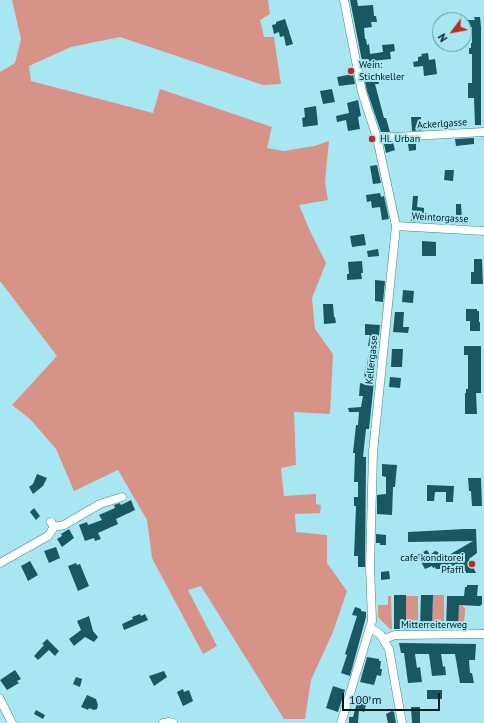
<!DOCTYPE html>
<html>
<head>
<meta charset="utf-8">
<style>
  body { margin:0 }
  #map { position:relative; width:484px; height:723px; overflow:hidden; background:#a8e7f1; font-family:"PT Sans",sans-serif }
  canvas { display:block }
  .north { position:absolute; left:432px; top:12px; width:40px; height:40px; box-sizing:border-box; background:#a8e7f1; border:1px solid #66959d; border-radius:50%; rotate:238deg; font-size:11px; font-weight:700; line-height:16px; text-align:center; color:#021a1e }
  .north::after { content:''; display:block; margin:auto; width:14px; height:18px; background:#ba2c21; clip-path:polygon(50% 0,100% 100%,50% 72%,0 100%) }
  .scale { position:absolute; left:342px; top:693px; width:98px; height:18px; box-sizing:border-box; border:2px solid #021a1e; border-top:0; padding-left:5px; font-size:12px; line-height:14px; white-space:nowrap; color:#021a1e; -webkit-text-stroke:3px #a8e7f1; paint-order:stroke }
</style>
</head>
<body>
<div id="map">
<canvas width="484" height="723"></canvas>
<div class="north">N</div>
<div class="scale">100 m</div>
</div>
<script>
const context = document.querySelector('canvas').getContext('2d');
context.lineJoin = 'round';
function fillPath(path, color) { context.fillStyle = color; context.fill(path, 'evenodd'); }
const poly = rows => new Path2D(rows.map(r => 'M' + r).join(''));
function stroke(path, color, width, dash) { context.strokeStyle = color; context.lineWidth = width; context.lineCap = dash ? 'butt' : 'round'; context.setLineDash(dash || []); context.stroke(path); }
function write(font, color, halo, rows, align = 'center') {
  context.font = font + ' "PT Sans",sans-serif'; context.lineWidth = 4; context.setLineDash([]); context.textBaseline = 'middle'; context.strokeStyle = halo; context.fillStyle = color; for (const [text, x, y, turn = 0] of rows) {
    context.save(); context.translate(x, y); context.rotate((+turn || 0) * Math.PI / 180); context.textAlign = isNaN(turn) ? turn : align; if (halo) context.strokeText(text, 0, 0); context.fillText(text, 0, 0); context.restore();
  }
}
fillPath(poly([
  [12,0,268,0,270,14,260,20,264,37,274,37,281,84,263,85,120,37,71,47,29,66,31,81,153,113,160,89,272,127,267,148,284,151,314,146,329,141,325,182,328,200,299,205,310,231,326,263,312,298,315,329,333,354,330,414,294,412,296,465,281,468,284,496,316,494,316,504,321,505,320,513,295,514,296,532,327,535,327,563,347,591,333,632,311,680,305,719,284,719,201,586,188,590,217,646,203,654,152,558,147,520,118,470,74,491,56,449,30,419,12,405,57,356,0,281,0,72,15,63,21,39],
  [433,595,444,595,444,629,432,629],
  [388,596,391,596,392,629,390,629,378,617,378,605,388,605],
  [406,596,418,596,418,628,406,629,406,627,410,627,410,623,406,623],
  [459,603,465,608,464,629,458,629]
]), '#d89389');
fillPath(poly([
  [350,0,357,0,358,6,373,5,374,16,376,16,377,22,371,22,372,27,364,28,365,39,366,39,367,45,369,44,370,54,383,52,382,45,394,44,395,51,390,52,391,59,371,61,372,65,363,66],
  [474,17,480,17,481,27,481,125,475,125,474,98,468,98,468,83,472,83,472,54,469,54,469,48,471,48,471,43,472,43,472,27,464,27,464,20,475,20],
  [285,19,293,44,286,46,284,36,280,37,279,32,274,34,272,25,276,24,276,22],
  [428,53,429,60,435,59,437,74,424,76,423,66,414,67,413,62,418,61,418,57,422,56,421,54],
  [353,74,355,84,339,86,337,77],
  [377,74,379,84,375,84,384,118,386,118,390,132,381,132,367,91,364,76],
  [332,89,335,102,323,104,320,91],
  [358,100,361,116,358,117,360,129,348,131,346,120,337,122,336,116,349,113,347,103],
  [316,106,318,125,303,127,302,118,305,117,304,108],
  [411,117,421,117,421,125,425,125,426,130,412,131],
  [474,138,474,144,456,146,455,139],
  [393,143,395,150,386,153,384,144],
  [416,143,416,150,409,151,408,144],
  [377,165,381,183,373,184,370,166],
  [445,170,454,170,453,181,444,180],
  [380,193,381,197,384,196,389,219,382,220,380,207,372,208,371,201,367,202,366,195],
  [413,196,418,196,417,207,424,208,424,215,456,216,456,204,461,204,462,219,465,220,466,224,411,221],
  [364,234,366,245,352,247,350,236],
  [422,241,436,242,436,256,422,256],
  [378,249,379,256,368,257,367,251],
  [474,259,482,259,483,284,471,284,471,272,474,272],
  [362,261,363,273,361,273,362,279,347,280,347,274,349,274,348,262],
  [375,280,385,281,383,302,375,301],
  [403,290,414,291,413,303,402,302],
  [323,304,333,304,334,317,335,317,336,323,324,324],
  [466,309,477,309,477,311,479,311,479,322,480,322,480,331,470,331,470,321,466,321],
  [395,312,404,312,403,327,409,327,408,333,393,332],
  [365,324,380,325,369,429,366,429,363,457,366,457,365,567,358,567,358,556,354,556,356,506,354,506,354,497,358,497,358,482,354,482,355,453,353,453,356,425,358,425,359,412,349,412,348,408,361,407,363,396,359,396,360,383,364,384,365,367,367,367,368,357,370,357,371,346,368,346,370,335,365,335],
  [464,346,481,346,481,393,476,393,477,414,465,414,465,393,466,393,466,389,468,389,468,355,464,355],
  [392,349,403,349,402,367,391,367],
  [390,377,401,378,400,388,389,387],
  [382,464,397,465,395,487,393,487,392,515,377,514,377,495,386,494,386,477,382,476],
  [37,474,47,478,43,486,33,494,29,487,33,484],
  [468,478,481,478,482,506,472,506,471,491,469,491],
  [427,485,454,486,453,502,446,502,446,492,435,492,434,501,427,501],
  [131,500,135,510,116,519,118,524,98,533,101,539,95,541,94,538,85,541,79,525,87,522,88,525,102,520,99,515,115,508,114,505,120,503,121,505],
  [34,508,40,516,36,520,30,512],
  [69,529,74,538,62,547,57,539,62,536,61,534],
  [465,529,476,529,477,553,469,559,476,573,464,573,462,569,459,569,456,564,448,569,444,567,441,569,436,569,435,567,433,568,432,566,425,569,417,555,427,550,430,555,435,551,438,552,442,559,473,541,408,542,408,532],
  [376,534,386,535,386,545,380,545,380,543,376,543],
  [56,547,60,558,49,563,44,551],
  [30,561,38,575,28,581,21,566],
  [76,563,77,565,80,564,89,586,78,591,68,566],
  [389,571,390,579,381,580,381,572],
  [467,585,478,585,477,596,482,596,482,604,480,606,459,605,458,629,446,629,447,596,464,596,465,587,467,587],
  [394,595,406,595,406,629,394,629],
  [421,595,433,595,432,629,420,629],
  [355,607,361,609,361,611,366,612,366,617,350,676,341,673,347,655,345,654,357,616,352,615],
  [140,614,141,616,145,614,148,620,124,630,122,624,133,619,132,617],
  [89,616,93,631,98,637,94,642,85,637,74,646,69,639,81,630,77,621],
  [47,639,59,651,55,656,49,650,38,660,34,656,44,645,42,644],
  [399,643,476,644,475,660,469,660,470,673,472,673,474,683,460,683,455,654,441,654,443,667,445,666,446,675,432,676,429,654,415,654,417,668,420,667,422,682,408,683,404,653,401,653],
  [367,657,379,659,379,661,381,661,380,669,382,669,381,676,377,675,374,685,360,682],
  [15,670,21,679,17,681,19,683,7,690,0,680],
  [164,671,167,677,154,686,149,676],
  [76,677,82,679,80,687,73,684],
  [333,686,345,690,338,712,326,708],
  [183,689,184,692,189,690,193,701,183,706,177,692],
  [427,690,442,690,442,699,427,699],
  [87,695,96,699,98,705,97,709,94,710,89,708,88,710,81,707],
  [357,695,364,697,365,695,371,697,369,703,367,702,364,712,359,710,358,723,349,723,349,717,353,717,357,703,355,703],
  [411,707,420,707,420,723,412,723],
  [36,710,45,715,43,719,34,714],
  [392,711,394,712,396,723,388,723,386,714]
]), '#195861');
const minor = poly([
  [377,138,484,132],
  [396,226,484,231],
  [54,527,64,525,100,504,122,497],
  [0,563,48,536,54,527,51,522],
  [370,628,380,634,389,649,402,723],
  [384,639,395,635,484,634],
  [0,699,12,723],
  [163,723,169,722,173,723],
  [341,723,372,621,370,566,373,452,396,226,377,138,362,92,344,0]
]);
stroke(minor, '#45828c', 9);
stroke(minor, '#fff', 8);
for (const [x, y, r, color] of [
  [351,71,4,"#ba2c21"],
  [372,139,4,"#ba2c21"],
  [472,564,4,"#ba2c21"]
]) { const dot = new Path2D(); dot.arc(x, y, r, 0, 2 * Math.PI); context.fillStyle = color; context.fill(dot); stroke(dot, '#a8e7f1', 1.5); }
write('10px', '#021a1e', '#a8e7f1', [
  ["Wein:",359,65],
  ["Stichkeller",359,77],
  ["Hl. Urban",380,139],
  ["cafe konditorei",464,558,"right"],
  ["Pfaffl",464,570,"right"]
], 'left');
write('10px', '#021a1e', '#a8e7f1', [
  ["Ackerlgasse",442,124,-4],
  ["Weintorgasse",440,218,3],
  ["Kellergasse",372,360,-84],
  ["Mitterreiterweg",434,625]
]);
</script>
</body>
</html>
